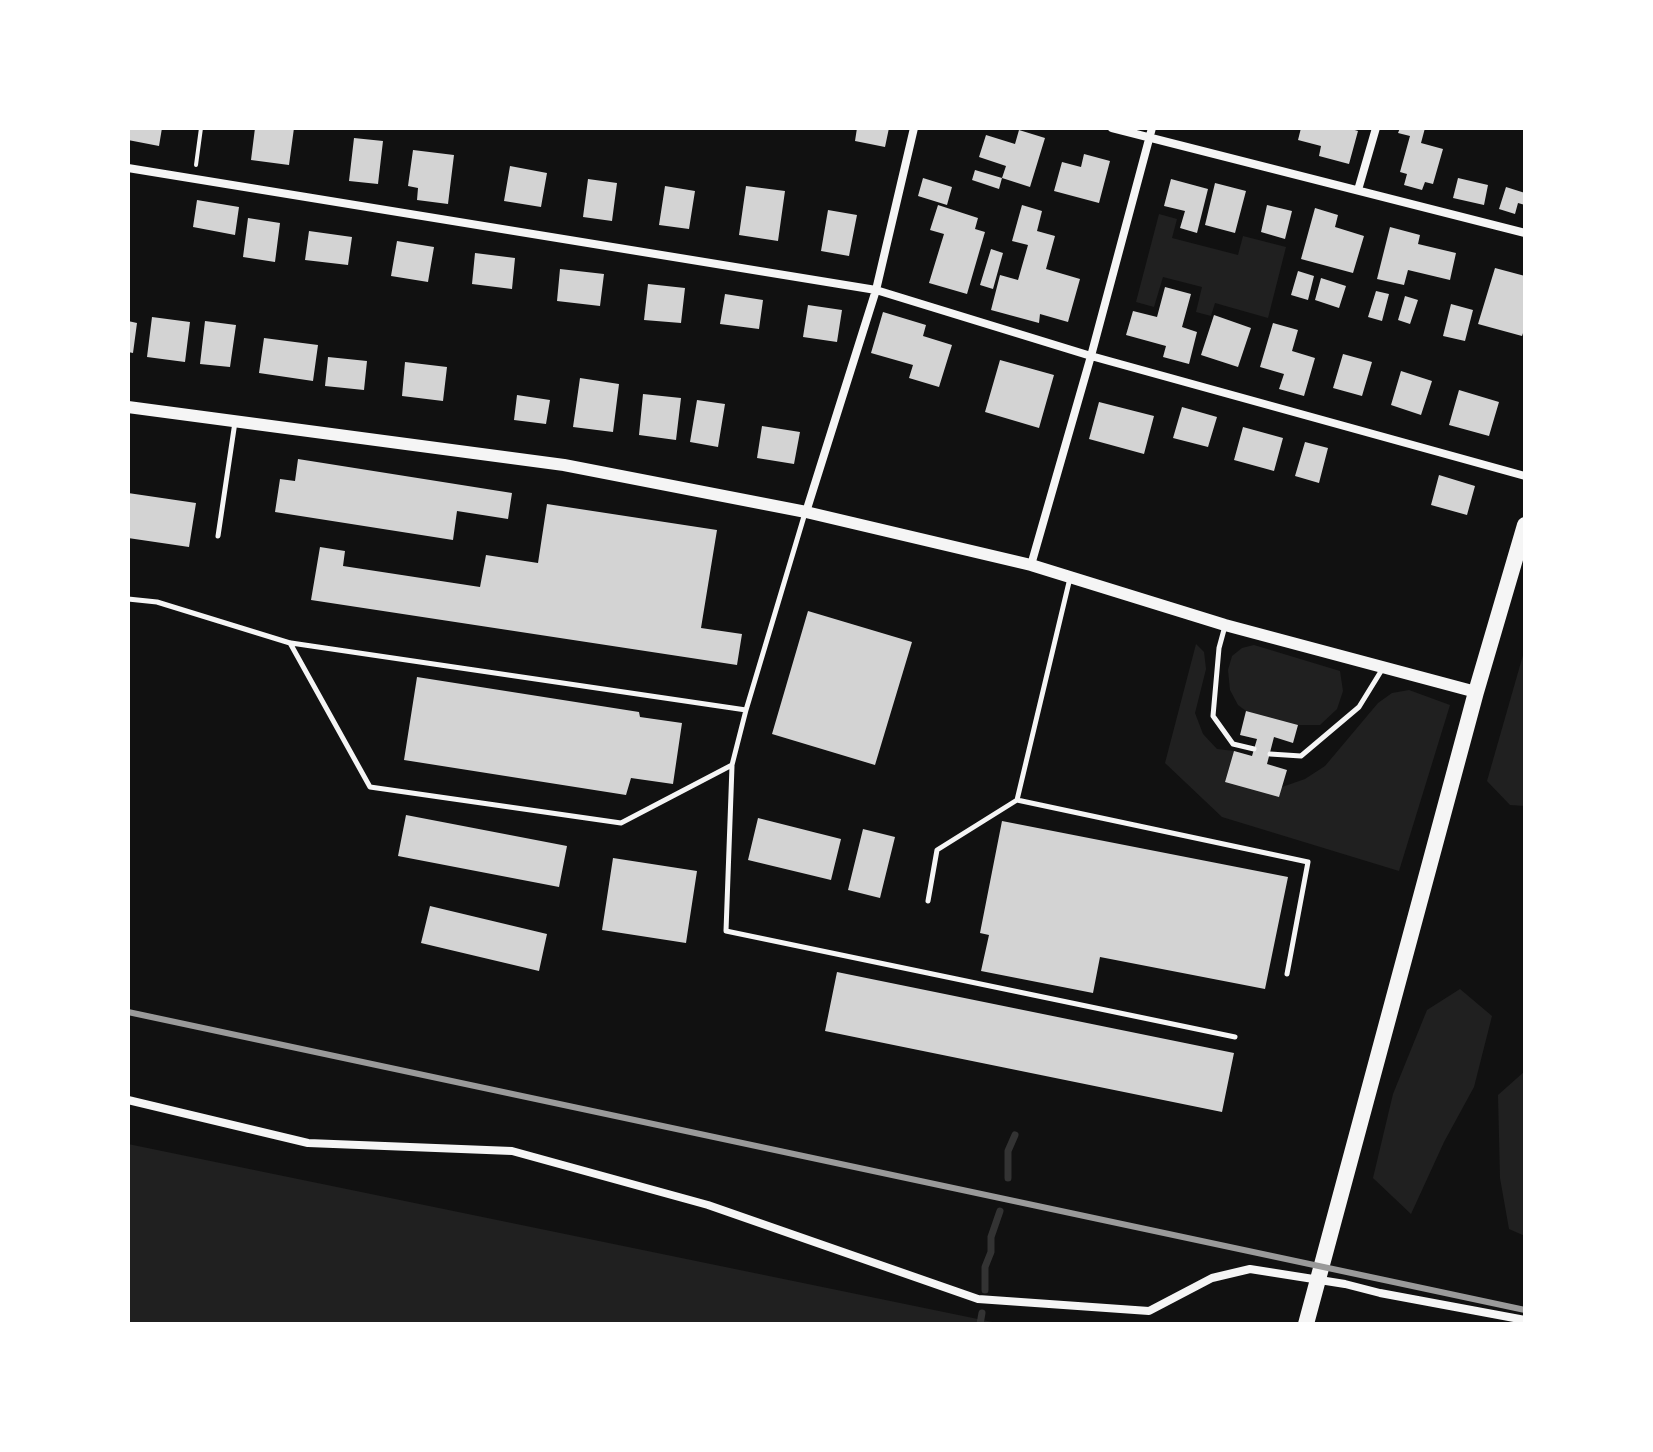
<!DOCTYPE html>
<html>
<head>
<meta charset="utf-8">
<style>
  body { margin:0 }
  #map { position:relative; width:1653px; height:1452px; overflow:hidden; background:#111; font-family:"Nunito Sans",sans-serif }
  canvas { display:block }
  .frame { position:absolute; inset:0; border:130px solid #fff; pointer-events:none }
</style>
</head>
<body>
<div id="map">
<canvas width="1653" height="1452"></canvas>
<div class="frame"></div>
</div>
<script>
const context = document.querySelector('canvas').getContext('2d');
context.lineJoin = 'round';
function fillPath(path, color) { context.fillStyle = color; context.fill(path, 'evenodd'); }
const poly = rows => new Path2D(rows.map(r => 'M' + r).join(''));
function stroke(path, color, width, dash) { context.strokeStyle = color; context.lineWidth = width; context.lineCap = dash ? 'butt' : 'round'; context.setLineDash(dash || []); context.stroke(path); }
fillPath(poly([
  [1159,214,1177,219,1172,238,1238,255,1243,236,1286,247,1268,318,1215,303,1211,316,1196,312,1202,287,1163,277,1154,307,1136,302],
  [1196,644,1204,652,1206,669,1195,713,1203,734,1217,749,1234,751,1225,781,1282,787,1305,779,1325,766,1378,703,1392,693,1409,690,1450,705,1399,871,1222,817,1165,763],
  [1254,645,1340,671,1343,691,1337,709,1320,725,1298,725,1246,711,1238,705,1230,690,1228,670,1232,656,1242,648],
  [1525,648,1525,806,1510,805,1487,781],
  [1460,989,1492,1016,1474,1087,1444,1142,1411,1214,1373,1178,1393,1094,1427,1010],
  [1525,1071,1525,1236,1509,1229,1500,1178,1498,1095],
  [128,1144,1002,1324,128,1324]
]), '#202020');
stroke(poly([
  [1008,1178,1008,1151,1015,1135],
  [985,1290,985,1267,991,1252,991,1237,1000,1211],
  [980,1324,982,1313]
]), '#333', 7);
fillPath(poly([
  [128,128,162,128,159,146,128,140],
  [255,128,294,128,289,165,251,160],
  [857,128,889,128,885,147,855,141],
  [1301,128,1348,128,1358,131,1349,164,1319,156,1321,146,1298,140],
  [1400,128,1425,128,1421,143,1443,149,1433,184,1425,182,1422,190,1404,185,1407,174,1400,172,1410,136,1398,133],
  [1019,130,1045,138,1030,187,1002,178,1006,166,979,157,986,135,1015,144],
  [354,138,383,141,378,184,349,181],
  [413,150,454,155,448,204,417,200,418,188,408,186],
  [1084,154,1110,161,1099,203,1054,191,1062,162,1081,167],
  [510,166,547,173,541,207,504,201],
  [975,170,1002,178,999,189,972,180],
  [923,178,952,187,947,205,918,196],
  [1458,178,1488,185,1484,205,1453,198],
  [588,179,617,183,612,221,583,217],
  [1171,179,1208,189,1197,233,1180,228,1185,211,1164,206],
  [1215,183,1246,191,1235,233,1205,225],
  [665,186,695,191,689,229,659,225],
  [746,186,785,191,778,241,739,235],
  [1506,187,1525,193,1525,205,1518,203,1515,214,1499,209],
  [197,200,239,207,235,235,193,227],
  [938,205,978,218,975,229,985,232,967,294,929,283,944,234,930,230],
  [1022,205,1042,211,1037,231,1055,236,1046,269,1080,279,1068,322,1040,314,1039,323,991,310,1000,275,1018,280,1028,245,1012,241],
  [1267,205,1292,211,1285,239,1261,232],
  [1315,208,1338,215,1335,227,1364,236,1353,273,1301,259],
  [828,210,857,215,849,256,821,251],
  [248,218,280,223,275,262,243,257],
  [1390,227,1420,235,1418,244,1456,253,1450,280,1408,270,1404,285,1377,279],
  [309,231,352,237,348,265,305,260],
  [397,241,434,247,428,282,391,276],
  [991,249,1003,253,993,289,980,285],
  [475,253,515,258,512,289,472,284],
  [1495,268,1525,276,1525,327,1522,336,1478,324],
  [560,269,604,274,600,306,557,301],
  [1298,271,1314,276,1308,300,1291,295],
  [1321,278,1346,286,1339,308,1315,300],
  [648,284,685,288,681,323,644,320],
  [1165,287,1191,294,1182,327,1197,332,1189,364,1163,357,1166,346,1126,335,1133,311,1157,317],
  [1376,291,1389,294,1382,321,1368,317],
  [725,294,763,300,759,329,720,324],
  [1405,296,1418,300,1410,324,1398,320],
  [1451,304,1473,310,1465,341,1443,336],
  [808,305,842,310,837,342,803,337],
  [883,312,926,325,923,336,952,345,939,387,909,378,913,365,871,353],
  [1214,315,1251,328,1238,367,1201,355],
  [152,317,190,322,185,362,147,357],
  [128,321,137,323,133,353,128,352],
  [205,321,236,325,230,367,200,364],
  [1273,323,1298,330,1292,351,1315,358,1304,396,1279,389,1284,374,1260,367],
  [264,338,318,345,313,381,259,373],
  [1343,354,1372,362,1362,396,1333,388],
  [328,357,367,361,364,390,325,386],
  [1000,360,1054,375,1039,428,985,412],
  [405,362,447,367,443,401,402,396],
  [1401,371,1432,381,1421,415,1391,405],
  [580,378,619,384,613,432,573,427],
  [1459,390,1499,402,1489,436,1449,425],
  [643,394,681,398,676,440,639,435],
  [517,395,550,400,546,424,514,420],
  [697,400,725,404,718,447,690,442],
  [1099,402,1154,416,1144,454,1089,439],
  [1182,407,1217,417,1208,447,1173,438],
  [762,426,800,432,794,464,757,458],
  [1243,427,1283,438,1274,471,1234,460],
  [1305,442,1328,448,1319,483,1295,476],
  [298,459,512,493,508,519,457,511,453,540,275,512,280,479,295,481],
  [1439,475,1475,486,1467,515,1431,505],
  [128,493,196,503,189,547,128,538],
  [547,504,717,530,701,628,742,634,737,665,311,600,320,547,345,551,343,566,480,587,486,555,538,563],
  [808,611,912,642,875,765,772,734],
  [417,677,639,712,640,717,682,723,673,784,631,778,626,795,404,760],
  [1246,711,1298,725,1293,743,1274,737,1267,764,1287,770,1279,797,1225,782,1234,751,1252,756,1257,739,1240,735],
  [406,815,567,846,559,887,398,856],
  [758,818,841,839,831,880,748,860],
  [1002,821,1288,877,1265,989,1100,957,1093,993,981,971,989,935,980,933],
  [863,829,895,837,880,898,848,890],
  [613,858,697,871,686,943,602,930],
  [430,906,547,934,539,971,421,943],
  [837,972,1234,1053,1222,1112,825,1031]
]), '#d3d3d3');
stroke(poly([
  [196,165,201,128]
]), '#f5f5f5', 4);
stroke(poly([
  [218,536,235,422],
  [128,599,157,602,290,643,370,787,621,823,732,765,746,710],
  [1225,626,1219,648,1213,716,1233,744,1254,749],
  [291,643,746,710,805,513],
  [1270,754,1301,756,1359,707,1383,668],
  [732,766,726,931,1235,1037],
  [1017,800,1070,578],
  [928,901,937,850,1017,800,1308,862,1287,974]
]), '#f5f5f5', 5);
stroke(poly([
  [1112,128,1525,233],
  [128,168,876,290,1091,356,1525,476],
  [1358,190,1376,128],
  [806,512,876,290,914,128],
  [1031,565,1091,356,1152,128],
  [128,1100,308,1143,512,1151,708,1205,978,1299,1149,1311,1212,1278,1250,1269,1345,1284,1380,1293,1525,1320]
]), '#f5f5f5', 8);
stroke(poly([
  [128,407,564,465,806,512,1031,565,1225,625,1476,692]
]), '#f5f5f5', 12);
stroke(poly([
  [1306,1324,1476,692,1525,525]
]), '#f5f5f5', 16);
stroke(poly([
  [128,1012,1525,1310]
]), '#9a9a9a', 6);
</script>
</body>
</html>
